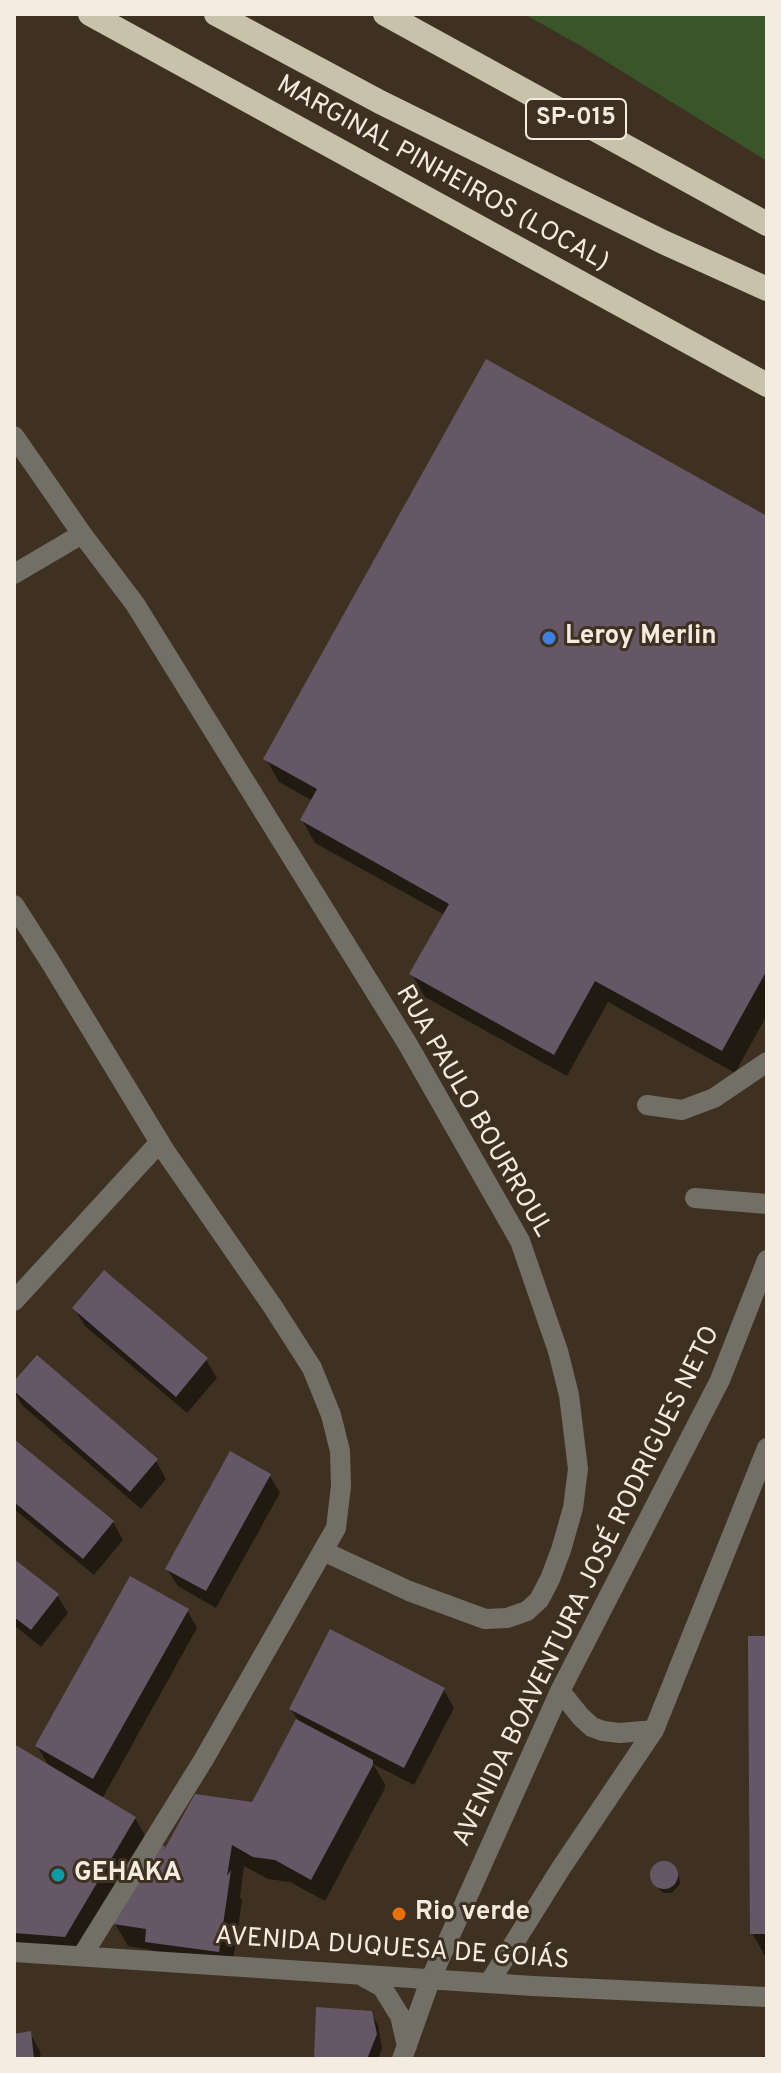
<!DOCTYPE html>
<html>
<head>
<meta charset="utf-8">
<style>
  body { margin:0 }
  #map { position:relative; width:781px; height:2073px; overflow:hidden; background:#3e3121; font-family:Overpass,sans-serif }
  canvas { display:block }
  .frame { position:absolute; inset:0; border:16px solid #f4ebe1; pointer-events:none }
</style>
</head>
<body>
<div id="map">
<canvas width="781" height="2073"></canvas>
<div class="frame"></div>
</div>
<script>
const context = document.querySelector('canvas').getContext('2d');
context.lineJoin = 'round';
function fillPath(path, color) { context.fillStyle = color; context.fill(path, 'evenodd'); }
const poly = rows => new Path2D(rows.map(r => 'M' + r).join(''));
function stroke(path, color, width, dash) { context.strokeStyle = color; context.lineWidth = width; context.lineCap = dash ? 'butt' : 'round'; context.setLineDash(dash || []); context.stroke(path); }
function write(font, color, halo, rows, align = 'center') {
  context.font = font + ' Overpass,sans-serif'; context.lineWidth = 6; context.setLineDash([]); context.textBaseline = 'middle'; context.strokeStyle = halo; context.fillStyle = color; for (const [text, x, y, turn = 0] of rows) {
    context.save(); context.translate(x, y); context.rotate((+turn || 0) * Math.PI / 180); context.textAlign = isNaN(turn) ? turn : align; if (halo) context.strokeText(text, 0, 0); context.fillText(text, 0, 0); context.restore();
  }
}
fillPath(poly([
  [524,14,767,14,767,161,581,46]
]), '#3b552a');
fillPath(poly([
  [767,518,767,1015,735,1073,608,1002,567,1076,425,997,412,974,445,915,315,843,302,820,313,801,279,782,266,759],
  [74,1308,206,1360,217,1378,187,1413,85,1326],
  [14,1384,156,1461,166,1479,141,1509,22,1405,14,1391],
  [14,1441,113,1522,123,1540,94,1575,14,1509],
  [270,1476,280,1493,216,1608,178,1586,167,1569],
  [14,1561,57,1595,68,1613,41,1647,14,1625],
  [187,1610,197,1628,102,1799,135,1818,148,1841,78,1959,14,1953,14,1747,50,1768,37,1746],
  [767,1638,767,1956,765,1956,752,1933],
  [444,1690,454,1708,414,1785,373,1764,385,1784,385,1788,325,1901,290,1882,268,1879,244,1866,240,1897,242,1901,231,1974,160,1964,152,1950,128,1946,115,1924,164,1847,166,1851,253,1804,298,1720,291,1709],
  [666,1863,675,1870,679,1877,680,1884,672,1893,664,1893,658,1888,652,1873,659,1864],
  [371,2013,378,2025,382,2048,378,2059,316,2059],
  [30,2033,40,2051,41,2059,14,2059,14,2036]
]), '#0007');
fillPath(poly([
  [486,359,767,516,767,970,722,1051,595,981,554,1055,409,974,449,904,300,820,317,789,263,759],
  [104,1270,208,1358,176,1397,72,1308],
  [37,1355,158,1459,130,1492,14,1391,14,1381],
  [14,1439,114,1521,83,1559,14,1502],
  [230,1451,271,1474,206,1591,165,1569],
  [14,1559,59,1594,31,1630,14,1617],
  [130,1576,189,1609,93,1779,35,1746],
  [330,1629,445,1688,404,1768,289,1709],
  [748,1636,767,1636,767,1934,750,1934],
  [296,1719,373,1760,373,1765,311,1880,275,1860,253,1857,232,1845,227,1876,231,1870,219,1952,145,1942,146,1929,113,1924,148,1843,165,1846,164,1850,195,1794,252,1802],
  [14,1744,136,1817,65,1937,14,1933],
  '650 1875a14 14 0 1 1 28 0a14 14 0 1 1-28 0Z',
  [316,2007,372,2011,377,2034,367,2059,314,2059],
  [31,2031,34,2059,14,2059,14,2034]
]), '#665767');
stroke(poly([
  [14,436,82,534,135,604,407,1043,520,1241,558,1351,569,1395,578,1469,573,1508,561,1550,550,1579,539,1600,527,1611,507,1618,485,1619,409,1591,323,1551],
  [14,574,82,534],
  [14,905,51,963,165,1151,273,1307,312,1368,331,1415,340,1451,341,1486,336,1528,204,1759,82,1956],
  [647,1105,682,1110,714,1098,767,1062],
  [695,1198,767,1204],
  [14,1301,160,1142],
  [560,1691,581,1717,592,1727,603,1731,620,1733,654,1730],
  [14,1952,533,1986,767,1997],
  [362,1976,382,1987,400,2016,407,2046],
  [489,1983,561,1868,654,1730,767,1448],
  [402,2059,431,1978,560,1691,720,1380,767,1260]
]), '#727066', 20);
stroke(poly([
  [90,14,767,385],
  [216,14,380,102,663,242,767,289],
  [385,14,767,224]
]), '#c9c2ab', 24);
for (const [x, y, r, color] of [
  [549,638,8,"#3f7fe0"],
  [58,1875,8,"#0f9aa8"],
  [399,1914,8,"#e8710a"]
]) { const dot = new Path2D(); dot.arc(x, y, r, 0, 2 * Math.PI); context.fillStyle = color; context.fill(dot); stroke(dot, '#3e3121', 3); }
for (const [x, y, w] of [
  [576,119,100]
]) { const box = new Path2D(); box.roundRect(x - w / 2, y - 20, w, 40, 6); context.fillStyle = '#3e3121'; context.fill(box); stroke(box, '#f4ebe1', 2); }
write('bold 24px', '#f4ebe1', null, [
  ["SP-015",576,119]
]);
write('26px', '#f4ebe1', '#3e3121', [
  ["MARGINAL PINHEIROS (LOCAL)",442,175,29],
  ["RUA PAULO BOURROUL",472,1112,60],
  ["AVENIDA BOAVENTURA JOSÉ RODRIGUES NETO",588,1587,-64],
  ["AVENIDA DUQUESA DE GOIÁS",392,1950,4]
]);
write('bold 26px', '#f4ebe1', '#3e3121', [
  ["Leroy Merlin",565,638],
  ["GEHAKA",74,1875],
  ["Rio verde",415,1914]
], 'left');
</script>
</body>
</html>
